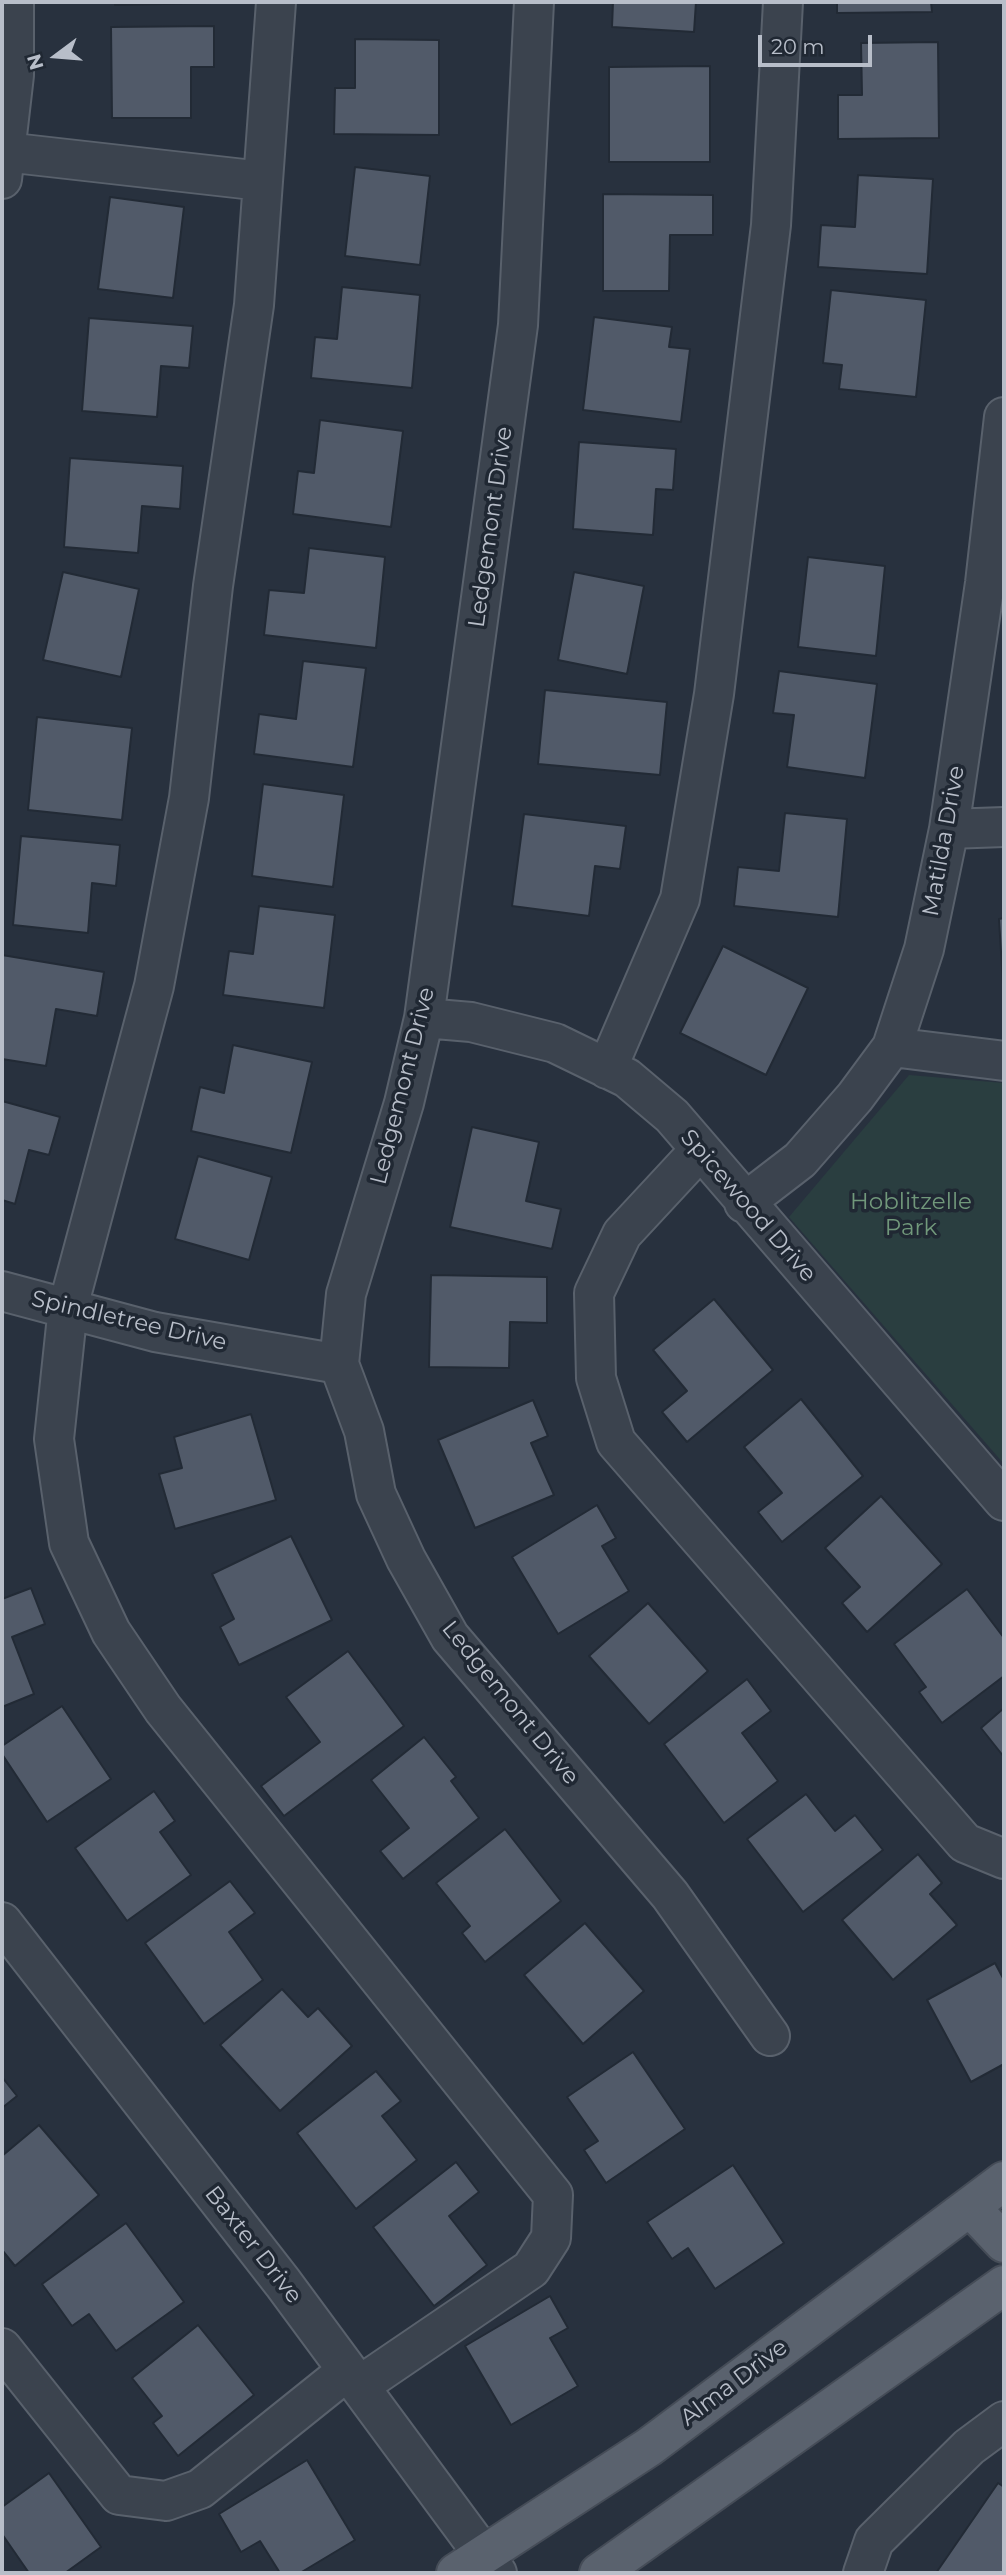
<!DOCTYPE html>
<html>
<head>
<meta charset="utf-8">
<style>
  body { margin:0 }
  #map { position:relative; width:1006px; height:2575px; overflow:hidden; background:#28313e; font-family:Montserrat,sans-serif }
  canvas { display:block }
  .frame { position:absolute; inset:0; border:4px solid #b8bec9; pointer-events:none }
  .north { position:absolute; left:21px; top:21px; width:70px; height:70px; -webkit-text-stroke:5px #202833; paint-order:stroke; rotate:254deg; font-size:19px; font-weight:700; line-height:28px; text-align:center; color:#b8bec9 }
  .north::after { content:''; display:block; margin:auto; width:24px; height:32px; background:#b8bec9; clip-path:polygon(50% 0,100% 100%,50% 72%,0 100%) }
  .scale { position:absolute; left:758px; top:35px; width:114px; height:32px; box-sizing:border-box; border:4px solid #b8bec9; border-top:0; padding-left:9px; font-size:21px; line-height:24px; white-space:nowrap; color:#b8bec9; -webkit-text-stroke:5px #202833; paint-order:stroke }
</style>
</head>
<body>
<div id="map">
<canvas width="1006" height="2575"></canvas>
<div class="frame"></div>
<div class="north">N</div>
<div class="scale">20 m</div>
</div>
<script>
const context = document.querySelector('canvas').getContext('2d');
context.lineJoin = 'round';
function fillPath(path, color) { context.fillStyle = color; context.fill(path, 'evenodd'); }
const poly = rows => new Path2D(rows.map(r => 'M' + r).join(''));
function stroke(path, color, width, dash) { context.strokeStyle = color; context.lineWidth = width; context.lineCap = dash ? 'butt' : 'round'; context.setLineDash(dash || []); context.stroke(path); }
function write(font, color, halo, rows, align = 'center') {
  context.font = font + ' Montserrat,sans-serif'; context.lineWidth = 7; context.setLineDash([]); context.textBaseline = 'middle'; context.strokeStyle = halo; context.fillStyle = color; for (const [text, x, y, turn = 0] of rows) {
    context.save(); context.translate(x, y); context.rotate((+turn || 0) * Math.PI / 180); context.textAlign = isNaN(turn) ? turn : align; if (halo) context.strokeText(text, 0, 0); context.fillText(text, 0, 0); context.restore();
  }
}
fillPath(poly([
  [909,1075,1004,1083,1004,1464,789,1217]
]), '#2a3e40');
const building = poly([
  [115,2,211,2,211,3,115,5,115,2],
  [613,2,696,2,694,32,612,27,613,2],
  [837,2,931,2,932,12,837,13,837,2],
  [214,26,214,67,191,67,191,118,112,118,111,27,214,26],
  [355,39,439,40,439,135,334,134,335,88,355,88,355,39],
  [938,42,939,138,838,139,838,95,862,95,861,43,938,42],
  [710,66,710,162,609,162,609,67,710,66],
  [355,167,430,176,420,265,345,256,355,167],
  [858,175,933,179,927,274,818,267,821,225,855,227,858,175],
  [603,194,713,195,713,235,670,235,669,291,603,291,603,194],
  [110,197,184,207,173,298,98,289,110,197],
  [342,287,420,295,412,388,311,378,315,337,337,339,342,287],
  [831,290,926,300,916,397,839,389,842,365,823,363,831,290],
  [594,317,672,327,669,347,690,349,681,422,583,410,594,317],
  [89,318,193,326,189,368,161,366,157,417,82,411,89,318],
  [320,420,403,431,391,527,293,514,298,471,314,473,320,420],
  [579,442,676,449,673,490,656,489,653,535,573,529,579,442],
  [70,458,183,466,180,509,142,506,138,553,64,547,70,458],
  [309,548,385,557,376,648,264,635,269,590,304,593,309,548],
  [808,557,885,566,876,656,798,647,808,557],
  [63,572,139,589,121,677,43,660,63,572],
  [574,572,644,586,627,674,558,660,574,572],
  [303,661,366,668,353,767,254,754,259,714,296,719,303,661],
  [779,671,877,684,865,778,787,767,794,715,773,713,779,671],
  [545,690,667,702,660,775,538,764,545,690],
  [37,717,132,728,122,820,28,810,37,717],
  [263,784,344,795,333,887,252,876,263,784],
  [785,813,847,819,838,917,734,906,738,867,779,871,785,813],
  [524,814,626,826,620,869,595,866,589,916,512,906,524,814],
  [21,836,120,845,116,886,92,883,88,933,13,925,21,836],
  [259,906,335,915,324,1008,223,995,229,951,253,954,259,906],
  [1004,918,1004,984,1003,984,999,919,1004,918],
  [723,946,808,988,766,1075,680,1033,723,946],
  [2,955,104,972,97,1016,56,1009,46,1066,2,1059,2,955],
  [233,1045,312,1062,291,1153,191,1131,200,1087,224,1093,233,1045],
  [2,1101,60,1117,49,1155,29,1150,15,1204,2,1200,2,1101],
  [472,1127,539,1142,526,1201,561,1209,552,1249,450,1227,472,1127],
  [198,1156,272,1177,249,1260,175,1239,198,1156],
  [431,1275,547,1277,547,1323,510,1322,509,1368,429,1367,431,1275],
  [714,1299,773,1370,687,1442,662,1412,687,1391,653,1350,714,1299],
  [801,1399,863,1476,782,1542,758,1512,782,1493,744,1447,801,1399],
  [533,1400,548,1436,531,1443,554,1495,475,1528,438,1440,533,1400],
  [251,1414,276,1500,175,1529,159,1474,182,1468,174,1437,251,1414],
  [881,1496,942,1564,867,1632,842,1603,860,1587,825,1548,881,1496],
  [597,1505,616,1538,602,1546,629,1591,558,1634,512,1557,597,1505],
  [291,1536,332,1620,239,1665,220,1627,234,1619,212,1574,291,1536],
  [31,1588,45,1624,12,1637,34,1694,2,1707,2,1599,31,1588],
  [967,1589,1004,1638,1004,1676,942,1723,919,1692,926,1687,894,1644,967,1589],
  [648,1603,708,1671,649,1724,589,1656,648,1603],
  [348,1651,404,1726,284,1816,261,1786,320,1742,286,1697,348,1651],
  [747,1679,771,1711,742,1733,778,1781,724,1823,664,1744,747,1679],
  [62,1706,111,1779,47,1822,2,1754,2,1746,62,1706],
  [1004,1708,1004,1757,981,1728,1004,1708],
  [424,1737,456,1777,451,1781,479,1818,403,1879,380,1851,409,1828,371,1780,424,1737],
  [154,1791,175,1821,160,1832,191,1875,127,1921,75,1848,154,1791],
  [806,1794,835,1831,855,1815,883,1850,803,1912,747,1839,806,1794],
  [505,1829,561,1901,485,1962,462,1933,470,1926,436,1883,505,1829],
  [918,1854,942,1883,930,1894,957,1925,893,1980,842,1920,918,1854],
  [230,1881,255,1913,229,1932,263,1980,204,2024,145,1943,230,1881],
  [585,1923,644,1991,583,2044,524,1975,585,1923],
  [995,1963,1004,1980,1004,2064,971,2082,927,2000,995,1963],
  [282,1989,308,2017,318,2008,352,2046,280,2111,220,2045,282,1989],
  [633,2052,685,2129,606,2183,584,2150,598,2141,567,2097,633,2052],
  [376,2071,401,2101,382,2116,417,2160,356,2209,297,2133,376,2071],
  [2,2077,17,2096,2,2108,2,2077],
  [39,2125,99,2195,15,2266,2,2250,2,2156,39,2125],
  [456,2162,479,2192,449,2216,487,2265,434,2306,373,2227,456,2162],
  [733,2165,784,2243,715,2289,688,2248,672,2259,647,2222,733,2165],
  [126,2223,184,2302,116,2351,89,2314,72,2326,42,2284,126,2223],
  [550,2296,568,2328,550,2338,578,2386,511,2425,465,2346,550,2296],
  [198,2325,254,2395,178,2456,153,2423,162,2416,132,2378,198,2325],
  [307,2460,355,2540,300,2573,280,2573,260,2541,241,2552,219,2514,307,2460],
  [49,2473,101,2547,65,2573,29,2573,2,2534,2,2507,49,2473],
  [998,2483,1004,2487,1004,2573,936,2573,998,2483]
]);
fillPath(building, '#515a69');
stroke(building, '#222a35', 2);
const minor = poly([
  [276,2,254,305,213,586,189,798,154,986,68,1307,54,1439,69,1543,111,1632,163,1709,553,2195,551,2238,531,2269,359,2386],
  [534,2,518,325,424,1018,404,1103,346,1294,339,1364,364,1431,376,1494,406,1559,450,1637,670,1895,770,2036],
  [5,152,262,181],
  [2,179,14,75,14,2],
  [949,829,1004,827],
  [424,1018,471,1022,555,1043,627,1078,672,1116,1004,1501],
  [892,1047,1004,1061],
  [607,1069,680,899,714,694,771,225,783,2],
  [700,1150,622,1234,594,1293,596,1378,616,1442,965,1843,1004,1859],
  [744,1203,800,1160,855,1097,892,1047,924,949,949,829,985,583,1004,417],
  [2,1291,155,1332,339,1364],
  [2,1922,283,2283,497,2573],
  [2,2348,119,2495,166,2501,200,2489,347,2371],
  [863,2573,874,2541,969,2447,1004,2421]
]);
const major = poly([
  [970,2207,1004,2243],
  [456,2573,649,2447,1004,2181],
  [599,2573,1004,2285]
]);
stroke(minor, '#59616c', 42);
stroke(major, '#454c57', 42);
stroke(minor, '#3b434e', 38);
stroke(major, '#5a626e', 38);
write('23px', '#b8bec9', '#202833', [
  ["Ledgemont Drive",491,527,-82],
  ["Matilda Drive",944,841,-80],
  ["Ledgemont Drive",403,1086,-76],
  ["Spicewood Drive",748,1206,49],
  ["Spindletree Drive",129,1321,13],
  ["Ledgemont Drive",510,1703,51],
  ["Baxter Drive",253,2245,52],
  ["Alma Drive",734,2383,-37]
]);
write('23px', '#71987b', '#202833', [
  ["Hoblitzelle",911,1202],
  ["Park",911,1228]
]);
</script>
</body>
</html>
